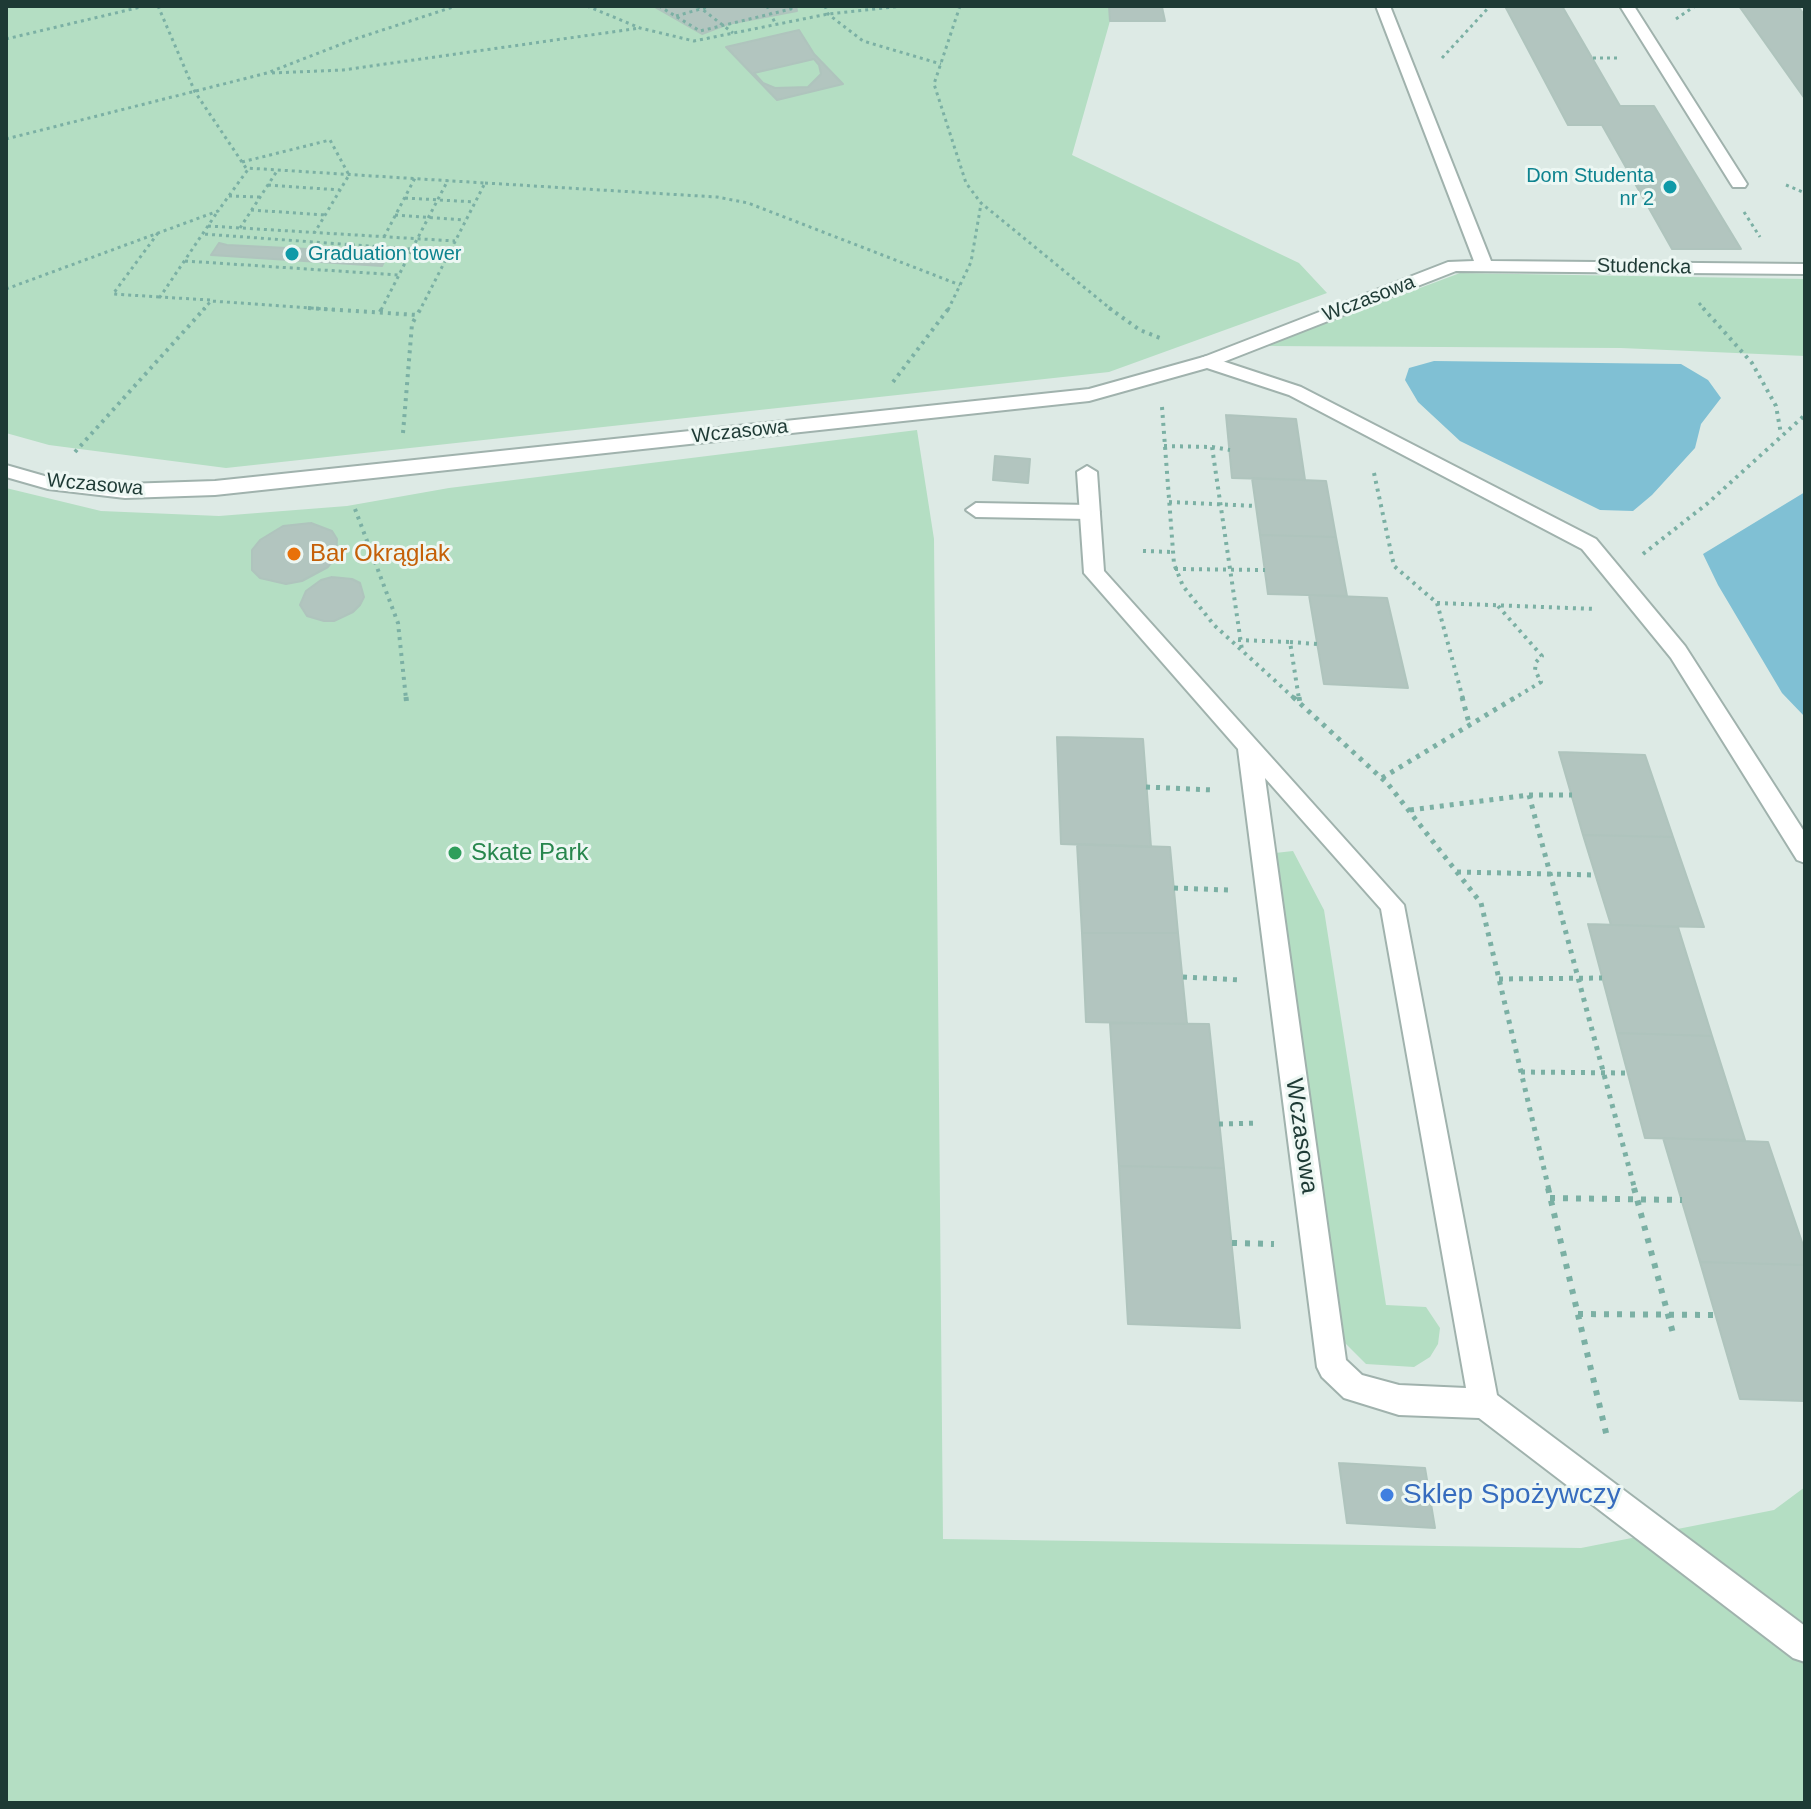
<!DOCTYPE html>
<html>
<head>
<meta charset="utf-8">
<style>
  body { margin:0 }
  #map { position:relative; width:1811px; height:1809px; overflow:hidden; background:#ddeae5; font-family:Arial,sans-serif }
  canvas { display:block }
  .frame { position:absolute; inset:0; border:8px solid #1e3a35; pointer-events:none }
</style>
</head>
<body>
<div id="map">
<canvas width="1811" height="1809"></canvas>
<div class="frame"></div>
</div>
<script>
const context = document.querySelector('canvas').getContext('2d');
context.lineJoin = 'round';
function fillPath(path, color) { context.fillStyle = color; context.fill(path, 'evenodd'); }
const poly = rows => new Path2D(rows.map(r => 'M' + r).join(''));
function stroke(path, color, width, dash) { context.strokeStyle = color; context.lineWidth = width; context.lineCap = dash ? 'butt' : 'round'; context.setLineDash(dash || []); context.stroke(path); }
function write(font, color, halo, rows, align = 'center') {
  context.font = font + ' Arial,sans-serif'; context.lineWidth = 6; context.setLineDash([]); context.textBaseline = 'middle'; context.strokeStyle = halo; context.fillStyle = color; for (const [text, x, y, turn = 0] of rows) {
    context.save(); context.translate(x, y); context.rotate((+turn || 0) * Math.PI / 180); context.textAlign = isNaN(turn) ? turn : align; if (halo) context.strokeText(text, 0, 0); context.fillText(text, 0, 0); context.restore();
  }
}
fillPath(poly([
  [6,6,1111,6,1110,21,1072,155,1299,263,1327,293,1109,372,226,468,49,445,6,433],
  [1460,273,1805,279,1805,356,1621,348,1265,346],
  [917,430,934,539,943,1539,1581,1548,1774,1510,1805,1487,1805,1803,6,1803,6,488,101,511,219,516,347,506,449,488],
  [1293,851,1324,910,1386,1305,1426,1307,1440,1328,1438,1344,1430,1357,1414,1367,1366,1364,1343,1341,1275,853]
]), '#b4dec3');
fillPath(poly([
  [1434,361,1681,364,1708,380,1721,398,1701,424,1695,448,1652,495,1633,511,1600,510,1460,441,1418,402,1405,380,1409,368],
  [1805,492,1805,717,1782,693,1718,585,1703,554]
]), '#80c0d4');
const building = poly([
  [653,6,796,6,797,11,728,24,702,34,653,6],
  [1109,6,1162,7,1165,21,1110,21,1109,6],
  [1505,6,1562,6,1620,106,1654,106,1741,249,1672,249,1602,125,1568,125,1505,6],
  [1739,6,1798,6,1805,16,1805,99,1739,6],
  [799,30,814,54,843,84,777,100,726,47,799,30],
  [814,59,819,65,821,74,808,87,775,88,763,83,754,73,814,59],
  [219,243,227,245,388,253,382,266,211,255,219,243],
  [1226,415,1296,419,1305,480,1232,478,1226,415],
  [995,456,1030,459,1028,483,993,480,995,456],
  [1252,478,1326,481,1336,537,1260,535,1252,478],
  [311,523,332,531,337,539,336,557,328,567,302,581,286,584,260,578,252,570,252,550,260,540,283,526,311,523],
  [1260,535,1336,537,1347,596,1268,594,1260,535],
  [332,577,352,579,360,583,364,597,360,605,353,612,334,621,324,621,307,616,300,605,306,591,321,580,332,577],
  [1309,595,1387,598,1408,688,1324,684,1309,595],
  [1057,737,1143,739,1151,847,1061,844,1057,737],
  [1559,752,1645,755,1673,837,1583,835,1559,752],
  [1583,835,1673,837,1704,927,1611,925,1583,835],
  [1077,844,1170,847,1178,933,1082,933,1077,844],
  [1588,924,1678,927,1712,1036,1617,1033,1588,924],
  [1082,933,1178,933,1187,1024,1086,1022,1082,933],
  [1110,1023,1209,1024,1224,1168,1119,1166,1110,1023],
  [1617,1033,1712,1036,1745,1140,1645,1138,1617,1033],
  [1663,1138,1768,1142,1805,1251,1805,1265,1700,1262,1663,1138],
  [1119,1166,1224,1168,1240,1328,1128,1324,1119,1166],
  [1700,1262,1805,1265,1805,1401,1740,1399,1700,1262],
  [1339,1463,1425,1468,1435,1528,1347,1523,1339,1463]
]);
fillPath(building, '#b2c5bf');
stroke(building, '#afc4bd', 2);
const service = poly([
  [1207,356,1301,387,1596,539,1685,646,1805,833,1805,863,1797,860,1671,658,1582,549,1289,395,1207,368,1089,401,215,495,125,498,48,489,6,477,6,465,48,477,125,484,215,481,1089,389,1207,356],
  [976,503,1090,505,1100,512,1090,519,976,517,966,510,976,503]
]);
const minor = poly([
  [1376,6,1390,6,1491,261,1805,264,1805,274,1456,271,1213,366,1201,366,1198,362,1201,358,1448,262,1474,261,1376,6],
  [1620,6,1634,6,1747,184,1745,187,1733,187,1731,184,1620,6],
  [1087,466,1097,472,1104,571,1404,905,1497,1395,1805,1626,1805,1662,1793,1658,1479,1418,1399,1415,1344,1398,1322,1377,1317,1367,1238,749,1084,573,1077,472,1087,466],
  [1265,778,1381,909,1466,1388,1399,1385,1362,1375,1346,1360,1265,778]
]);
stroke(service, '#a0b2ad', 4);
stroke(minor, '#a0b2ad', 4);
stroke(poly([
  [158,6,195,92,246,168,485,183,420,310],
  [587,6,640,28,694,41,828,14,903,6],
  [659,6,700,31,791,9,791,6],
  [698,6,733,33],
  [767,6,776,25],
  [825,6,828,14,863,41,941,64],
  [960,6,934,84,966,183,981,203,1112,310],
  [676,16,711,6],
  [1676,19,1695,6],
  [6,39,145,6],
  [1442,58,1490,6],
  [1593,58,1620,58],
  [272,73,343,70,640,28],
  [6,139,267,73,352,40,456,6],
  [242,162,330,140,349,175,315,232],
  [485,183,717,197,748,203,960,285],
  [268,185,340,190],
  [1786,185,1805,193],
  [229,196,259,197],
  [405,198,475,202],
  [251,210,326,215],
  [1744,212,1760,237],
  [395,215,465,220],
  [208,226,455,241],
  [240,228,277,171],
  [158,233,113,294,160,297],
  [384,237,415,178],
  [412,249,448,180],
  [185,261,399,275,412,249,203,234],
  [6,289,218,211,249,168],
  [210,300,160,297,216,214],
  [1699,303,1705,310],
  [203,310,211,301,338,310],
  [381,310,399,275],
  [948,310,971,262,981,204]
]), '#7bb0a4', 3, [3, 4]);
stroke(poly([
  [308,308,417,315,421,308],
  [1109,308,1140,330,1160,338],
  [1703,308,1752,363,1776,406,1781,434],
  [380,312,382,308],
  [893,382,949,308],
  [1162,407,1174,564,1183,586,1214,625,1295,699],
  [403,433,412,324,417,315],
  [1164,446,1212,447,1242,650],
  [1212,447,1230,450],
  [75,452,205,308],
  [1374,473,1394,566,1437,603,1463,699],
  [1169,502,1256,506],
  [355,509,398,623,406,699],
  [1143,551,1173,552],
  [1643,554,1708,503,1805,415],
  [1175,569,1265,570],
  [1437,603,1596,609],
  [1498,606,1542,656,1536,662,1535,670,1541,682,1513,699],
  [1238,640,1290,642,1299,699],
  [1290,642,1317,644]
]), '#7bb0a4', 4, [3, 5]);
stroke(poly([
  [406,697,407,706],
  [1293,697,1388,784,1481,903,1549,1190],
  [1299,697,1300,704],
  [1462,697,1469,723],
  [1382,778,1516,697],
  [1146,787,1214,790],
  [1529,795,1572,795],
  [1410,810,1529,795,1635,1190],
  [1457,872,1596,875],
  [1174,888,1228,890],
  [1183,977,1240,980],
  [1499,979,1602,978],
  [1521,1072,1628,1073],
  [1219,1124,1258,1123]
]), '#7bb0a4', 5, [4, 6]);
stroke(poly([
  [1548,1188,1607,1437],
  [1634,1188,1674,1337],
  [1550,1198,1682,1200],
  [1232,1243,1274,1244],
  [1578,1314,1715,1315]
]), '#7bb0a4', 6, [5, 8]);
fillPath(service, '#fff');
fillPath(minor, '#fff');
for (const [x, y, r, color] of [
  [1670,187,8,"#0f9aa8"],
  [292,254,8,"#0f9aa8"],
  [294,554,8,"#e8710a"],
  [455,853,8,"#2e9e5b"],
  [1387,1495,8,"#3f7fe0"]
]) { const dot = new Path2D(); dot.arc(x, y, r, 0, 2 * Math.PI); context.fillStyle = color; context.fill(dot); stroke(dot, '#edf7f3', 3); }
write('20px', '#0d838f', '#edf7f3', [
  ["Dom Studenta",1654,176],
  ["nr 2",1654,199],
  ["Graduation tower",308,254,"left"]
], 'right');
write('20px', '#1e3a35', '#edf7f3', [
  ["Studencka",1644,267,1],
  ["Wczasowa",1369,299,-21],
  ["Wczasowa",740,432,-6],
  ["Wczasowa",95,485,5]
]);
write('24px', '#c56008', '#edf7f3', [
  ["Bar Okrąglak",310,554]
], 'left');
write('24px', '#27864d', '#edf7f3', [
  ["Skate Park",471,853]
], 'left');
write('24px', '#1e3a35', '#edf7f3', [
  ["Wczasowa",1301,1136,82]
]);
write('28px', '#366cbe', '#edf7f3', [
  ["Sklep Spożywczy",1403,1495]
], 'left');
</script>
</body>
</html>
